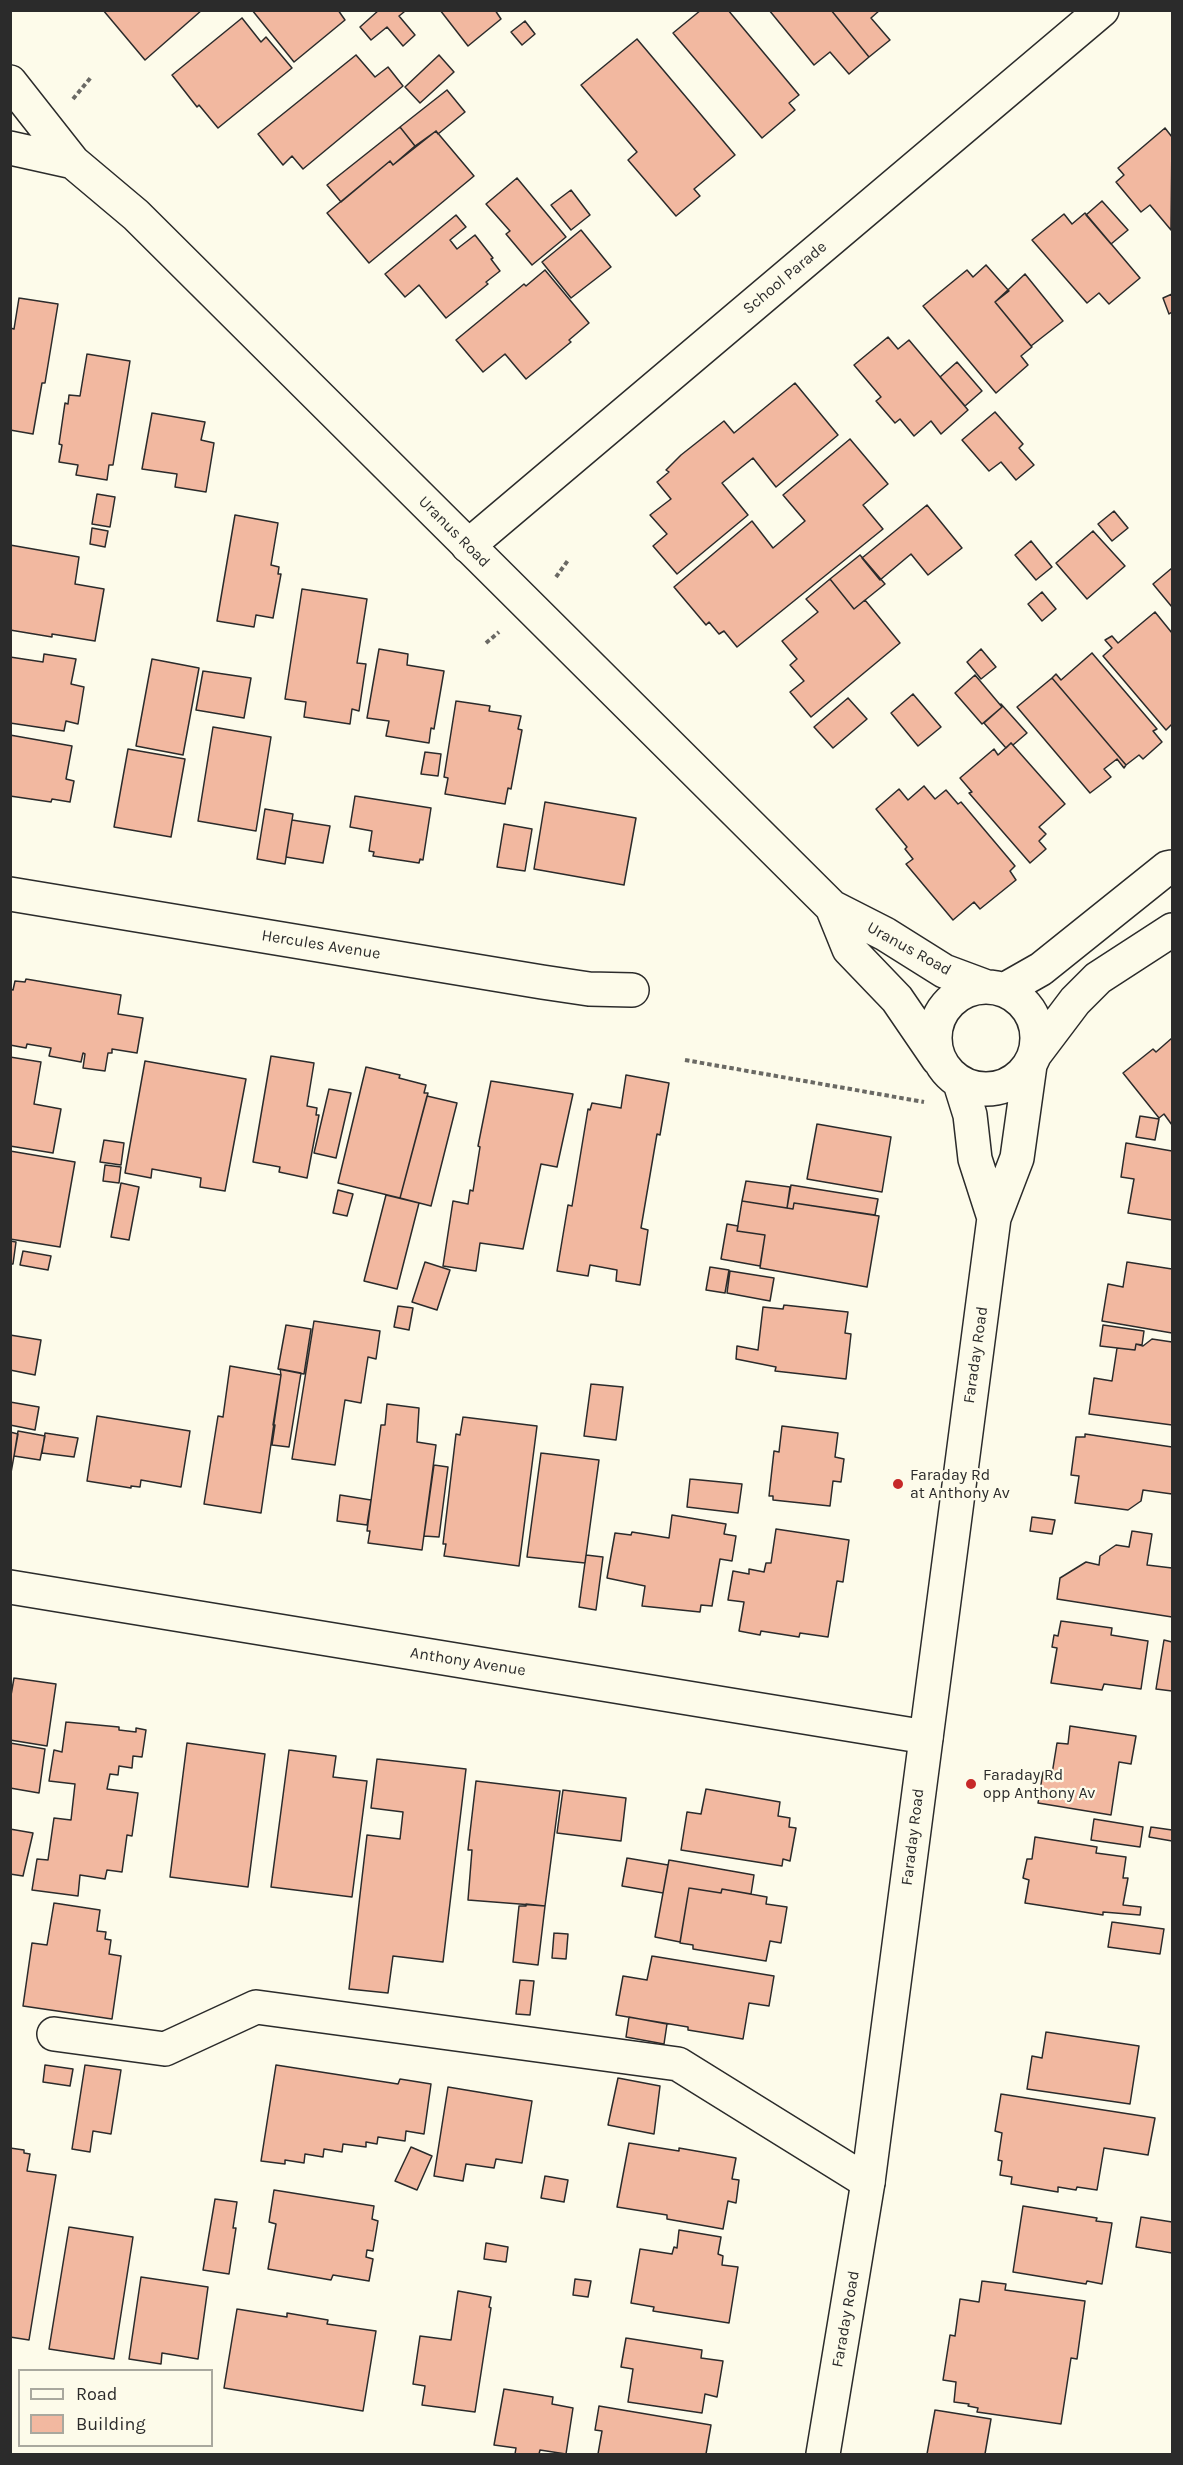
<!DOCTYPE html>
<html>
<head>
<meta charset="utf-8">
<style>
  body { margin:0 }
  #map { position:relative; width:1183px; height:2465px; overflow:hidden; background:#fdfbea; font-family:Karla,sans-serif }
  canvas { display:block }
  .frame { position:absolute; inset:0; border:12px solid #2b2b2b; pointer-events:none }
  .legend { position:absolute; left:18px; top:2369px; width:195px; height:78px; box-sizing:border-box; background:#fdfbea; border:2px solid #a9a89e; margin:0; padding:8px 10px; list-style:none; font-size:18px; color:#2b2b2b }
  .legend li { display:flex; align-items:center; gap:12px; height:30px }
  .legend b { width:30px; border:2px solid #a9a89e }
</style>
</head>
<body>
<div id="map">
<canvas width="1183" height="2465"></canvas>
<div class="frame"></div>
<ul class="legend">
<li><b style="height:8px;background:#fdfbea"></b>Road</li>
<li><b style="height:16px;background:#f2b8a0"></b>Building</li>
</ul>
</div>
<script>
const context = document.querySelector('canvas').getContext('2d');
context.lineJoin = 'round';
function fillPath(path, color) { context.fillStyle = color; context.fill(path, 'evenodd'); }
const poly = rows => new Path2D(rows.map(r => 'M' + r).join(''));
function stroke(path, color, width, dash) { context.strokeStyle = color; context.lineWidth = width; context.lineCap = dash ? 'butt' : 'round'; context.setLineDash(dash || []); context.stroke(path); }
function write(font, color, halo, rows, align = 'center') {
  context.font = font + ' Karla,sans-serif'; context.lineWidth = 4.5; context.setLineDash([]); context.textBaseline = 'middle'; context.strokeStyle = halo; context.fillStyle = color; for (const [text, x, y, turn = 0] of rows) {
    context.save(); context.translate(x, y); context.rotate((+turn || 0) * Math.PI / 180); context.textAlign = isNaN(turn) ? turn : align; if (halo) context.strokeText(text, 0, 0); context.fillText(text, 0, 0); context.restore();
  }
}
const building = poly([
  [103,10,202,10,145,60,103,10],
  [252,10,338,10,345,20,294,62,252,10],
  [379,10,403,10,404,12,399,16,415,35,403,46,387,27,371,40,360,27,379,10],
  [440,10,495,10,501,19,468,46,440,10],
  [701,10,728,10,799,95,789,103,795,110,762,138,673,33,701,10],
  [769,10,831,10,869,57,849,74,830,52,814,65,769,10],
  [831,10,880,10,871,18,890,40,869,57,831,10],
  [242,18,261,42,266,37,292,68,218,128,199,105,197,107,172,75,242,18],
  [525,21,535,34,522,45,511,32,525,21],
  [637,39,735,155,694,189,700,196,676,216,628,160,637,152,581,85,637,39],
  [356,55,375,77,388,67,403,86,303,169,292,156,283,165,258,134,356,55],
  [439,55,454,72,420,103,405,87,439,55],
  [447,90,465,112,438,134,436,131,415,146,400,127,447,90],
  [400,127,415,146,393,165,390,161,341,202,327,185,400,127],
  [1165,128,1172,137,1171,230,1150,205,1141,212,1116,182,1124,175,1118,168,1165,128],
  [436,131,474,176,369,263,327,213,390,161,393,165,436,131],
  [517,178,566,237,532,265,506,234,510,231,486,204,517,178],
  [571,190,590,215,571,230,551,205,571,190],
  [1102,201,1128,230,1111,244,1086,215,1102,201],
  [1085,213,1140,278,1109,304,1099,293,1087,303,1032,240,1064,214,1072,224,1085,213],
  [456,215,466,227,450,240,457,249,475,235,493,258,491,259,500,271,486,282,488,284,446,318,419,285,405,297,385,274,456,215],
  [581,230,611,267,571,298,542,262,581,230],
  [986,265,1009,291,995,302,1032,347,1021,356,1028,365,996,393,923,306,967,270,973,277,986,265],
  [545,270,589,323,569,340,571,342,526,379,505,354,483,372,456,340,524,284,526,286,545,270],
  [1025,274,1063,321,1031,346,995,302,1025,274],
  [1172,294,1172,312,1169,314,1163,298,1172,294],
  [19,298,58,304,45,383,42,383,33,434,10,430,10,328,14,329,19,298],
  [888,337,898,349,909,340,968,410,941,434,931,421,914,436,900,419,895,423,876,401,881,397,854,365,888,337],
  [87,354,130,361,113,465,109,465,107,480,76,475,78,465,59,462,62,445,59,444,65,403,68,404,69,395,80,396,87,354],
  [957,362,982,391,965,406,940,377,957,362],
  [795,383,838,435,776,487,753,458,722,483,748,515,677,574,653,546,667,534,650,515,671,499,657,482,669,472,666,470,681,455,724,421,734,433,795,383],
  [995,412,1023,444,1019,448,1034,465,1016,480,1001,462,989,471,962,440,995,412],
  [152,413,205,422,201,440,214,443,206,492,175,487,177,474,142,469,152,413],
  [850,439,888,484,863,505,883,529,737,647,724,631,719,634,709,622,706,625,674,587,752,521,773,548,805,521,783,495,850,439],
  [97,494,115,497,110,527,92,524,97,494],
  [927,505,962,548,928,575,911,554,880,580,862,558,927,505],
  [1114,511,1128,528,1112,541,1098,524,1114,511],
  [235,515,278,523,271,565,279,567,278,574,281,574,273,618,256,615,254,627,217,621,235,515],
  [92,528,108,531,105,547,90,544,92,528],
  [1093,531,1125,566,1087,599,1056,563,1093,531],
  [1031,541,1052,567,1036,580,1015,555,1031,541],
  [10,545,79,557,75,584,104,589,95,641,52,634,52,637,10,630,10,545],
  [860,555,885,584,854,609,830,579,860,555],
  [1172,568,1172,607,1153,584,1172,568],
  [830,579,854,609,865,600,900,643,811,717,790,692,804,681,790,665,797,659,782,641,818,612,806,599,830,579],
  [302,589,367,599,357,663,366,664,359,711,352,709,350,724,304,717,306,702,285,699,302,589],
  [1042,592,1056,609,1042,621,1028,604,1042,592],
  [1155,612,1172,633,1172,724,1166,730,1103,656,1112,648,1105,640,1112,636,1118,643,1155,612],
  [379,649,408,654,407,665,444,671,434,729,431,728,429,743,386,736,389,721,367,718,379,649],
  [981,649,996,667,981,679,967,662,981,649],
  [1092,653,1157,729,1153,731,1162,742,1143,759,1139,755,1126,765,1052,678,1056,674,1061,680,1092,653],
  [44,654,76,659,71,684,84,687,78,724,66,721,64,731,10,723,10,657,43,662,44,654],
  [152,659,199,668,183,755,136,746,152,659],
  [203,671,251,678,244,718,196,710,203,671],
  [975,675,1002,707,982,724,955,693,975,675],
  [1052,678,1126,765,1124,768,1117,759,1104,769,1111,777,1090,793,1017,707,1052,678],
  [913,694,941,727,918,746,891,713,913,694],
  [848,698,867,719,833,748,814,727,848,698],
  [456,701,490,706,489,711,521,716,518,729,522,730,511,789,508,788,505,804,445,794,448,778,444,777,456,701],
  [1001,704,1027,733,1013,745,1011,743,1006,748,984,723,1002,707,1001,704],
  [213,727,271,737,256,831,198,821,213,727],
  [10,735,72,746,66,779,74,781,70,802,52,799,51,802,10,796,10,735],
  [1011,743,1065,804,1039,827,1046,834,1039,841,1046,849,1030,863,969,793,972,792,960,778,994,749,998,755,1011,743],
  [128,749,185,759,171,837,114,827,128,749],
  [425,752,441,754,438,776,421,774,425,752],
  [924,786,935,799,946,790,958,804,961,802,1015,866,1010,871,1016,880,980,909,974,902,953,920,906,864,913,859,905,849,907,847,876,809,899,789,908,800,924,786],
  [355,796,431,808,423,860,420,859,419,863,373,856,374,852,369,851,372,831,350,827,355,796],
  [545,802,636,818,624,885,534,869,545,802],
  [265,809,293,814,285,864,257,859,265,809],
  [292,820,330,826,323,863,286,857,292,820],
  [504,824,532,829,525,871,497,867,504,824],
  [26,979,121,995,118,1014,143,1018,137,1053,112,1049,112,1053,108,1053,105,1071,83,1068,85,1054,83,1053,81,1062,49,1056,51,1048,27,1044,26,1048,10,1045,10,989,13,990,15,981,25,982,26,979],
  [1172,1038,1172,1125,1164,1114,1159,1118,1123,1073,1153,1049,1156,1052,1172,1038],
  [271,1056,314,1063,307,1106,317,1108,316,1115,319,1115,307,1178,279,1172,280,1167,253,1162,271,1056],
  [10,1057,41,1062,34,1104,61,1109,53,1153,10,1146,10,1057],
  [145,1061,246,1079,225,1191,200,1187,201,1178,152,1169,151,1178,125,1173,145,1061],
  [366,1067,400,1075,399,1078,426,1085,424,1093,428,1093,400,1198,338,1183,366,1067],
  [626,1075,669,1083,660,1135,657,1134,641,1228,648,1230,640,1285,616,1281,617,1270,590,1265,588,1276,557,1271,568,1205,572,1206,588,1109,590,1110,592,1103,621,1108,626,1075],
  [491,1081,573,1094,557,1167,541,1164,523,1249,480,1243,476,1271,443,1266,453,1201,468,1204,470,1190,473,1191,480,1147,478,1146,491,1081],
  [329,1089,351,1093,336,1158,314,1153,329,1089],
  [427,1096,457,1103,431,1206,400,1198,427,1096],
  [1140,1116,1159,1119,1155,1140,1136,1137,1140,1116],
  [817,1124,891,1137,882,1192,807,1179,817,1124],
  [104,1140,124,1143,121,1165,100,1162,104,1140],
  [1126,1143,1172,1151,1172,1220,1128,1213,1134,1179,1121,1177,1126,1143],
  [10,1151,75,1162,60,1247,10,1239,10,1151],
  [105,1165,121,1167,119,1183,103,1181,105,1165],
  [746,1181,790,1187,787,1208,742,1201,746,1181],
  [121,1183,139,1187,129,1240,111,1237,121,1183],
  [791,1185,878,1199,875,1215,794,1203,793,1209,787,1208,791,1185],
  [338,1190,353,1194,347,1216,333,1213,338,1190],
  [386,1195,419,1203,397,1289,364,1281,386,1195],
  [742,1201,793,1209,794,1203,879,1216,867,1287,760,1268,765,1235,737,1231,742,1201],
  [727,1224,738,1226,737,1231,765,1235,760,1266,721,1259,727,1224],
  [10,1241,16,1242,13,1264,10,1264,10,1241],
  [23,1251,51,1256,48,1270,20,1265,23,1251],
  [425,1262,450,1270,437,1310,412,1302,425,1262],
  [1127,1262,1172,1269,1172,1333,1102,1321,1108,1284,1123,1287,1127,1262],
  [710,1267,729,1270,725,1293,706,1290,710,1267],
  [730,1271,774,1278,770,1301,727,1293,730,1271],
  [784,1305,848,1312,845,1333,851,1334,846,1379,775,1371,776,1367,736,1359,737,1346,758,1350,763,1307,783,1309,784,1305],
  [398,1306,413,1308,409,1330,394,1327,398,1306],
  [314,1321,380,1331,376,1359,368,1357,361,1403,345,1400,335,1465,292,1459,314,1321],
  [286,1325,311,1329,304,1374,278,1369,286,1325],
  [1103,1325,1144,1331,1142,1345,1136,1344,1135,1350,1100,1346,1103,1325],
  [10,1335,41,1340,35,1375,10,1370,10,1335],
  [1152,1339,1172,1342,1172,1425,1089,1414,1094,1378,1112,1381,1117,1348,1135,1350,1136,1344,1143,1346,1152,1339],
  [230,1366,281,1375,261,1513,204,1504,218,1416,223,1417,230,1366],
  [280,1369,301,1373,289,1447,272,1445,275,1425,273,1425,281,1375,280,1369],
  [591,1384,623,1387,616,1440,584,1436,591,1384],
  [10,1402,39,1407,35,1430,10,1425,10,1402],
  [387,1404,419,1408,417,1442,436,1445,422,1550,368,1543,370,1531,367,1531,381,1425,385,1425,387,1404],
  [97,1416,190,1431,181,1487,141,1480,140,1487,131,1486,131,1488,87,1481,97,1416],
  [463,1417,537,1426,519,1566,444,1556,446,1544,443,1544,456,1434,460,1435,463,1417],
  [782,1426,838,1433,835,1457,844,1459,841,1482,833,1481,830,1506,773,1500,773,1496,769,1496,774,1451,779,1452,782,1426],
  [18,1431,45,1436,40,1460,14,1456,18,1431],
  [10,1432,18,1434,10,1478,10,1432],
  [45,1433,78,1438,74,1457,42,1453,45,1433],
  [1085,1434,1172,1447,1172,1494,1143,1490,1141,1501,1128,1510,1075,1503,1079,1476,1071,1475,1076,1437,1085,1437,1085,1434],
  [541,1453,599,1460,585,1563,527,1557,541,1453],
  [434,1465,448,1467,439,1537,424,1536,434,1465],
  [690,1479,742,1484,738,1513,687,1507,690,1479],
  [340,1495,371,1500,367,1525,337,1521,340,1495],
  [672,1515,726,1524,724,1534,736,1536,732,1561,720,1559,712,1606,701,1605,700,1612,642,1606,645,1586,607,1578,615,1533,631,1535,632,1532,669,1538,672,1515],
  [1032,1517,1055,1520,1052,1534,1030,1531,1032,1517],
  [776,1529,849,1540,843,1582,837,1581,828,1637,800,1633,799,1637,761,1631,760,1635,739,1631,744,1602,728,1600,733,1571,749,1574,749,1569,764,1572,766,1563,771,1563,776,1529],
  [1132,1531,1152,1534,1147,1565,1172,1568,1172,1617,1057,1599,1060,1578,1086,1562,1099,1565,1100,1556,1116,1545,1129,1547,1132,1531],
  [586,1555,603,1557,596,1610,579,1607,586,1555],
  [1061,1621,1112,1628,1111,1635,1148,1641,1141,1689,1104,1684,1102,1690,1051,1683,1057,1648,1052,1647,1054,1635,1058,1636,1061,1621],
  [1164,1640,1172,1642,1172,1691,1156,1689,1164,1640],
  [14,1678,56,1684,47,1746,10,1740,10,1701,14,1678],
  [66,1722,119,1727,119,1730,136,1732,136,1728,146,1730,142,1757,133,1756,132,1768,119,1766,118,1775,110,1774,107,1789,138,1793,132,1836,127,1835,122,1872,107,1870,105,1879,80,1875,78,1896,32,1890,37,1859,48,1860,54,1818,71,1820,75,1784,49,1781,54,1750,62,1752,66,1722],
  [1070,1726,1136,1736,1131,1764,1119,1762,1111,1815,1038,1803,1043,1772,1052,1774,1057,1743,1068,1744,1070,1726],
  [10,1743,45,1749,39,1793,10,1788,10,1743],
  [187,1743,265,1754,248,1887,170,1877,187,1743],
  [289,1750,336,1756,333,1777,367,1781,352,1897,271,1887,289,1750],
  [377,1759,466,1769,443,1962,393,1956,388,1993,349,1989,367,1835,400,1839,403,1812,371,1808,377,1759],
  [476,1781,560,1791,545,1906,468,1900,472,1850,468,1850,476,1781],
  [706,1789,780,1802,778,1816,790,1818,789,1827,796,1828,790,1861,783,1859,782,1866,681,1850,687,1812,701,1814,706,1789],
  [563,1790,626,1798,621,1841,557,1833,563,1790],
  [1094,1819,1143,1827,1140,1847,1091,1840,1094,1819],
  [1151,1827,1172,1830,1172,1841,1149,1837,1151,1827],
  [10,1829,33,1833,23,1876,10,1874,10,1829],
  [1035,1837,1097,1847,1096,1853,1126,1857,1123,1878,1128,1878,1123,1905,1141,1907,1140,1915,1103,1912,1103,1915,1025,1903,1029,1880,1023,1878,1027,1859,1032,1859,1035,1837],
  [627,1858,668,1865,663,1893,622,1886,627,1858],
  [669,1860,754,1875,751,1894,722,1889,721,1893,689,1888,680,1942,655,1937,669,1860],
  [689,1888,721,1893,722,1889,767,1897,766,1904,787,1907,781,1943,770,1941,766,1961,693,1949,693,1945,680,1943,689,1888],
  [54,1903,100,1910,97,1931,106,1932,105,1939,111,1940,109,1954,121,1956,112,2019,23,2006,32,1943,47,1945,54,1903],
  [526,1904,545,1906,538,1965,513,1962,519,1906,526,1906,526,1904],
  [1112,1922,1164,1929,1160,1954,1108,1947,1112,1922],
  [554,1933,568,1934,566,1959,552,1958,554,1933],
  [652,1956,774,1976,769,2006,749,2003,743,2039,688,2030,688,2027,616,2015,623,1976,647,1980,652,1956],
  [520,1980,534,1981,530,2015,516,2014,520,1980],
  [629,2017,667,2024,664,2044,626,2037,629,2017],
  [1046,2032,1139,2046,1130,2104,1027,2089,1032,2056,1042,2058,1046,2032],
  [45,2065,73,2069,70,2086,43,2082,45,2065],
  [85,2065,121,2070,111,2134,93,2131,90,2152,72,2149,85,2065],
  [276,2065,398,2084,400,2079,431,2084,424,2134,406,2131,405,2141,378,2137,377,2144,366,2142,366,2147,343,2144,342,2152,324,2149,323,2157,305,2154,304,2163,285,2160,285,2164,261,2161,276,2065],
  [618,2078,660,2086,654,2134,608,2125,618,2078],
  [448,2087,532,2101,522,2163,496,2159,494,2168,466,2164,463,2181,434,2176,448,2087],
  [1001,2094,1155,2118,1148,2155,1104,2148,1097,2190,1077,2187,1076,2190,1058,2187,1058,2192,1011,2184,1012,2177,1000,2175,1002,2161,998,2160,1002,2133,995,2131,1001,2094],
  [629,2143,679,2151,679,2148,736,2158,732,2179,739,2180,736,2203,728,2201,723,2229,667,2219,667,2215,617,2207,629,2143],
  [411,2147,432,2156,417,2190,395,2181,411,2147],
  [10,2148,24,2150,24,2153,30,2154,27,2171,56,2175,29,2340,10,2337,10,2148],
  [545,2176,568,2180,564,2202,541,2198,545,2176],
  [274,2190,374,2206,372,2219,378,2221,373,2251,367,2250,366,2257,373,2259,369,2281,333,2275,331,2280,268,2269,276,2224,269,2222,274,2190],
  [215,2199,237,2202,233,2228,236,2228,229,2274,203,2270,215,2199],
  [1023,2206,1097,2218,1096,2221,1112,2223,1102,2284,1087,2281,1086,2284,1013,2272,1023,2206],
  [1141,2217,1172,2222,1172,2253,1136,2247,1141,2217],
  [69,2227,133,2237,114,2359,49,2349,69,2227],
  [679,2230,721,2237,718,2254,723,2256,722,2265,738,2267,729,2323,653,2311,654,2307,631,2303,640,2249,672,2254,674,2247,677,2248,679,2230],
  [486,2243,508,2247,506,2262,484,2259,486,2243],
  [141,2277,208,2287,198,2359,162,2353,161,2364,129,2359,141,2277],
  [575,2279,591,2281,588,2297,573,2295,575,2279],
  [982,2281,1006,2284,1005,2290,1085,2301,1077,2359,1071,2358,1061,2424,977,2412,978,2408,968,2406,969,2404,954,2402,956,2382,943,2380,950,2335,955,2336,960,2299,979,2302,982,2281],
  [458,2291,491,2297,489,2307,491,2308,475,2412,422,2405,425,2386,413,2384,420,2336,451,2340,458,2291],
  [237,2309,287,2317,287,2313,328,2320,327,2324,376,2331,363,2411,224,2388,237,2309],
  [626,2338,702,2350,701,2358,723,2361,717,2397,705,2394,702,2413,628,2402,633,2369,621,2367,626,2338],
  [504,2389,553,2397,552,2404,573,2408,566,2454,540,2450,539,2454,515,2454,516,2448,494,2445,504,2389],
  [599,2406,711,2425,706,2454,598,2454,602,2431,595,2430,599,2406],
  [935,2410,991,2419,985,2454,927,2454,935,2410]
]);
fillPath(building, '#f2b8a0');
stroke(building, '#2b2b2b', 1.5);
const minor = poly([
  [468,546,1102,10],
  [10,894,542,982,589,989,632,990],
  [10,1587,926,1737],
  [54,2034,165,2049,256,2007,678,2064,868,2182]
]);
const major = poly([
  [10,82,73,162,136,215,832,907,885,934,944,971,987,987],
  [10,148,73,162],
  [832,907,849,949,897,999,938,1059],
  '935 1038a51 51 0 1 1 102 0a51 51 0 1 1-102 0Z',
  [1004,990,1041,969,1167,868,1172,867],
  [1035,1054,1075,1001,1098,978,1172,930],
  [960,1083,970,1115,975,1159,994,1218],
  [823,2454,868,2182,994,1218,1017,1158,1030,1065]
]);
stroke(minor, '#2b2b2b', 36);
stroke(major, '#2b2b2b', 36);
stroke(poly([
  [73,99,92,76],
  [556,577,569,559],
  [486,643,499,632],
  [685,1060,924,1102]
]), '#6a6964', 4, [4.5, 3]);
stroke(minor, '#fdfbea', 33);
stroke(major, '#fdfbea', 33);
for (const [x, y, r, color] of [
  [898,1484,6,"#c62828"],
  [971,1784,6,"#c62828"]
]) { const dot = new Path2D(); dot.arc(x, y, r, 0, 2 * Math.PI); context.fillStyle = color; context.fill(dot); stroke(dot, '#fdfbea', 2); }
write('16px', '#2b2b2b', '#fdfbea', [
  ["School Parade",785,278,-40],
  ["Uranus Road",454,532,45],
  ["Hercules Avenue",321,945,9],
  ["Uranus Road",909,949,29],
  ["Faraday Road",976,1355,-82],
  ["Anthony Avenue",468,1662,9],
  ["Faraday Road",913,1837,-83],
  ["Faraday Road",846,2319,-80]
]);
write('16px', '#2b2b2b', '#fdfbea', [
  ["Faraday Rd",910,1475],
  ["at Anthony Av",910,1493],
  ["Faraday Rd",983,1775],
  ["opp Anthony Av",983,1793]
], 'left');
</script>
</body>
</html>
